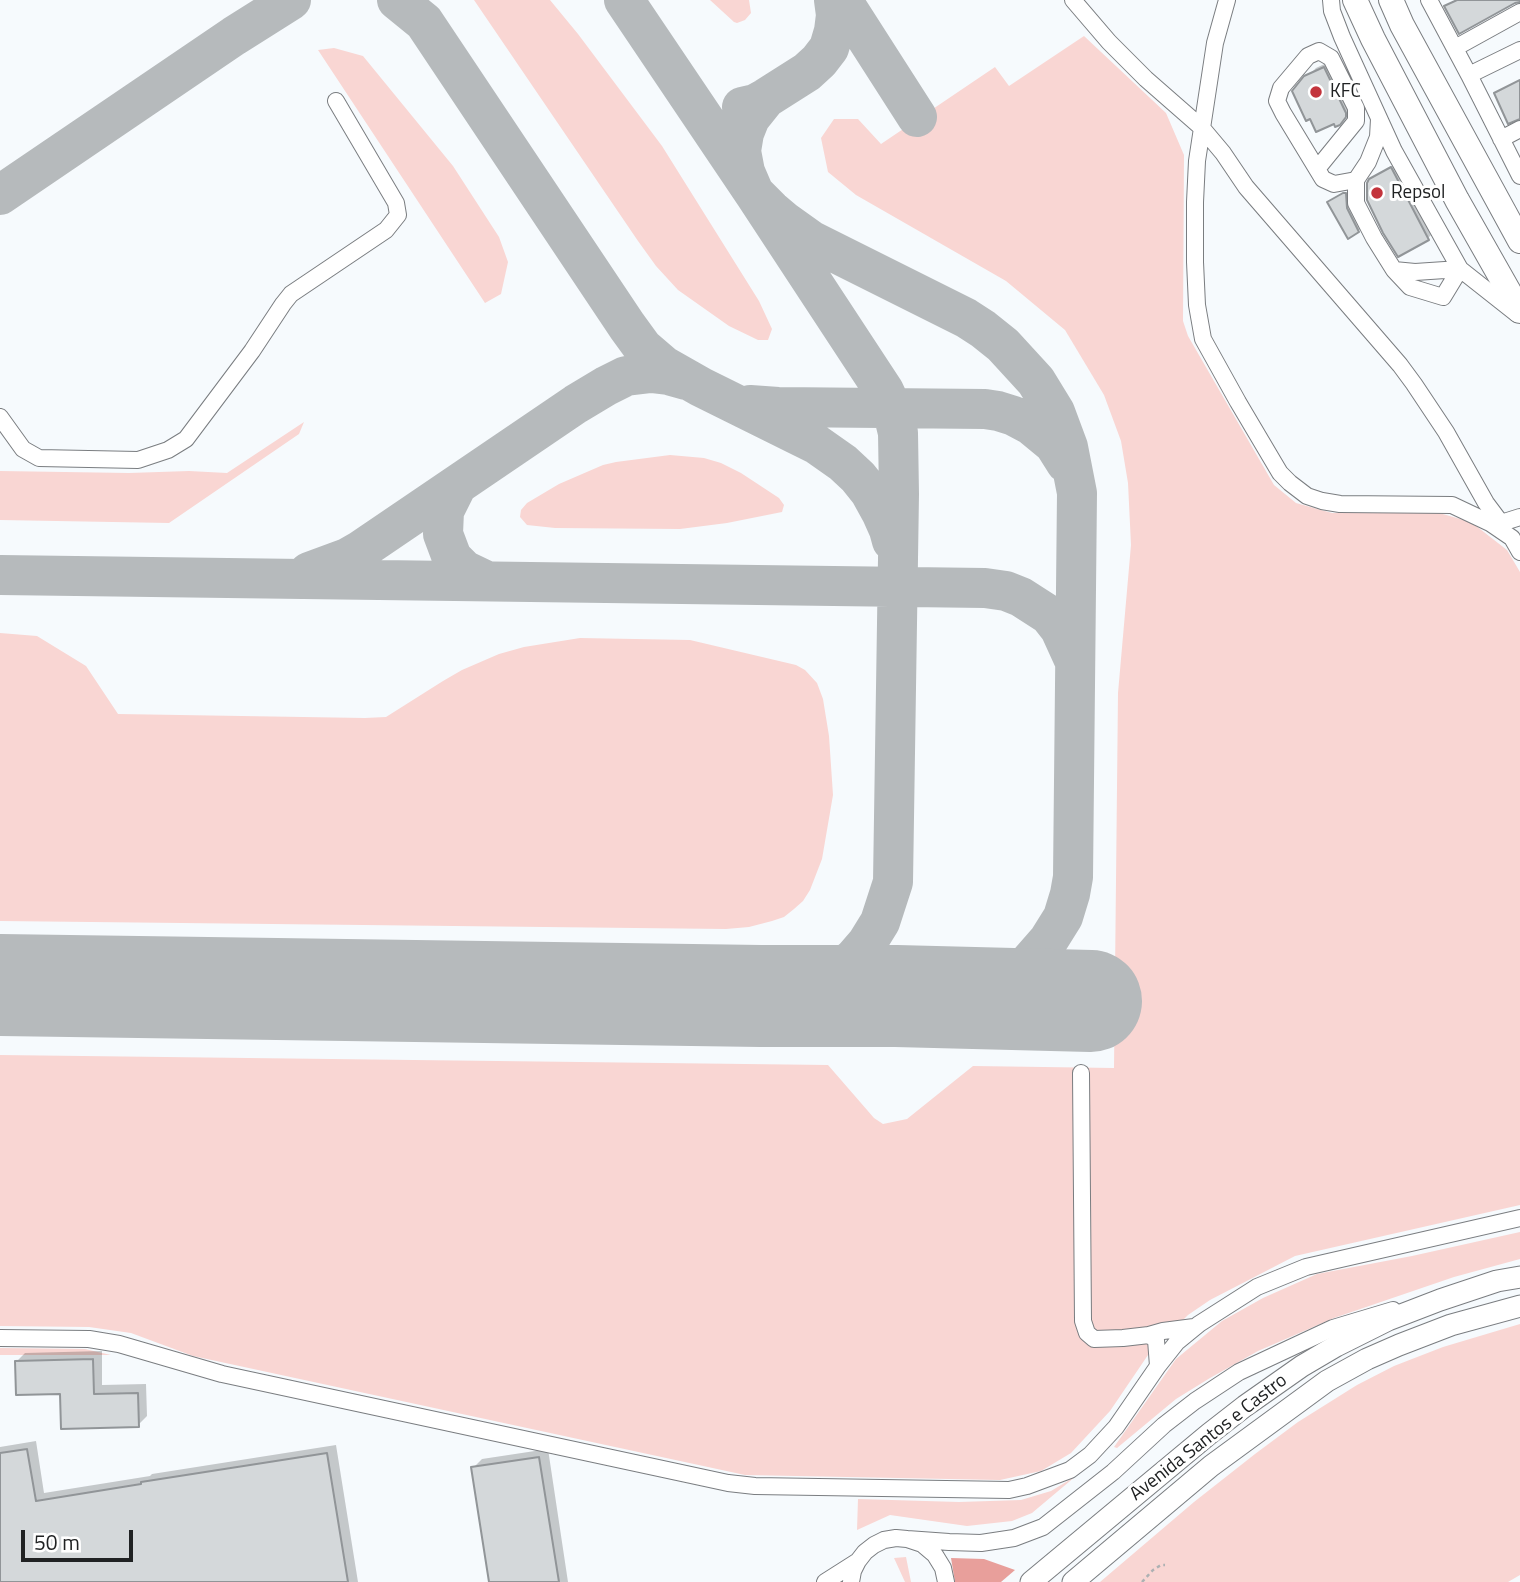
<!DOCTYPE html>
<html>
<head>
<meta charset="utf-8">
<style>
  body { margin:0 }
  #map { position:relative; width:1520px; height:1582px; overflow:hidden; background:#f6fafd; font-family:"Titillium Web",sans-serif }
  canvas { display:block }
  .scale { position:absolute; left:21px; top:1530px; width:112px; height:32px; box-sizing:border-box; border:4px solid #202223; border-top:0; padding-left:9px; font-size:21px; line-height:24px; white-space:nowrap; color:#202223; -webkit-text-stroke:5px #fff; paint-order:stroke }
</style>
</head>
<body>
<div id="map">
<canvas width="1520" height="1582"></canvas>
<div class="scale">50 m</div>
</div>
<script>
const context = document.querySelector('canvas').getContext('2d');
context.lineJoin = 'round';
function fillPath(path, color) { context.fillStyle = color; context.fill(path, 'evenodd'); }
const poly = rows => new Path2D(rows.map(r => 'M' + r).join(''));
function stroke(path, color, width, dash) { context.strokeStyle = color; context.lineWidth = width; context.lineCap = dash ? 'butt' : 'round'; context.setLineDash(dash || []); context.stroke(path); }
function write(font, color, halo, rows, align = 'center') {
  context.font = font + ' "Titillium Web",sans-serif'; context.lineWidth = 6; context.setLineDash([]); context.textBaseline = 'middle'; context.strokeStyle = halo; context.fillStyle = color; for (const [text, x, y, turn = 0] of rows) {
    context.save(); context.translate(x, y); context.rotate((+turn || 0) * Math.PI / 180); context.textAlign = isNaN(turn) ? turn : align; if (halo) context.strokeText(text, 0, 0); context.fillText(text, 0, 0); context.restore();
  }
}
fillPath(poly([
  [474,0,550,0,578,34,662,146,759,301,772,329,768,340,758,340,729,326,678,290,656,266,638,241],
  [710,0,749,0,751,13,745,20,737,23,734,22],
  [1084,36,1166,113,1184,155,1183,321,1188,336,1274,485,1296,503,1332,513,1432,511,1471,522,1507,550,1520,572,1520,1205,1295,1256,1210,1300,1188,1315,1148,1355,1110,1411,1071,1453,1041,1471,1000,1480,745,1475,193,1356,131,1333,89,1327,0,1326,0,1055,828,1065,874,1118,883,1124,907,1119,973,1066,1114,1068,1118,693,1131,545,1128,483,1121,441,1104,395,1065,330,1006,281,856,195,828,172,821,138,834,119,858,119,881,144,995,67,1009,86],
  [334,48,363,56,453,166,499,237,508,262,501,294,485,303,318,50],
  [304,422,299,434,169,523,0,520,0,471,129,473,189,471,227,473],
  [670,455,704,458,721,463,741,473,779,498,784,505,782,512,727,523,680,529,555,528,527,525,520,517,521,510,527,503,559,484,603,465,616,462],
  [0,633,37,636,86,666,118,714,365,718,386,717,443,681,462,670,499,654,524,647,580,638,690,640,796,665,805,670,817,683,823,699,829,736,833,795,822,859,810,890,803,901,794,909,784,917,772,921,749,927,726,929,0,921],
  [1520,1232,1520,1259,1454,1277,1334,1318,1258,1351,1210,1378,1176,1399,1117,1448,1114,1447,1176,1359,1222,1321,1263,1298,1317,1274,1412,1256],
  [1520,1324,1520,1575,1508,1582,1100,1582,1194,1502,1255,1454,1298,1422,1357,1385,1394,1366,1443,1347],
  [0,1348,85,1349,111,1355,0,1355],
  [1076,1476,1032,1513,1012,1521,967,1526,890,1515,857,1530,858,1499,959,1502,1021,1500,1051,1491],
  [906,1557,911,1582,905,1582,894,1558]
]), '#f9d6d3');
fillPath(poly([
  [951,1558,984,1559,1015,1570,1001,1582,955,1582]
]), '#e89f9b');
fillPath(poly([
  [1333,60,1354,104,1348,113,1339,123,1306,78,1316,68],
  [1394,165,1431,235,1428,238,1374,176],
  [1347,192,1348,204,1361,229,1358,231,1332,200],
  [102,1351,102,1385,146,1384,147,1416,138,1425,16,1362,25,1353],
  [36,1441,44,1493,150,1476,152,1474,336,1445,358,1582,0,1582,0,1447],
  [548,1449,568,1582,491,1582,473,1468,482,1459]
]), '#0003');
stroke(poly([
  [397,0,424,22,627,326,643,348,664,366,701,387,816,444,843,463,858,477,870,492,881,512,889,530,892,541],
  [624,0,754,193,771,210,784,221,812,241,966,318,983,329,1003,345,1036,381,1055,412,1068,447,1077,493,1073,877,1070,894,1063,917,1048,941,1027,965,1005,980,986,989,954,998],
  [842,0,917,117],
  [742,107,755,104,766,98,807,72,819,61,829,48,834,31,836,15,834,0],
  [0,195,234,36,291,0],
  [750,405,778,407,985,409,998,411,1014,416,1031,425,1054,444,1066,463],
  [457,485,444,511,443,534,452,558,464,570,487,581],
  [309,572,347,558,361,550,576,404,606,386,626,376,651,373,668,375,686,380],
  [0,575,985,588,1006,591,1021,597,1049,615,1060,629,1075,662],
  [761,996,789,993,813,985,834,974,854,958,867,943,880,922,893,882,899,494,898,433,892,408,884,391,754,193,745,172,741,151,744,133,750,118,766,98]
]), '#b6babc', 40);
stroke(poly([
  [0,985,761,996,896,996,1091,1001]
]), '#b6babc', 102);
const building = poly([
  [1457,0,1520,0,1520,2,1515,3,1459,34,1444,6,1457,0],
  [1324,67,1346,113,1346,117,1340,125,1335,127,1334,124,1316,132,1310,119,1306,121,1292,91,1304,76,1324,67],
  [1520,80,1520,119,1508,124,1494,93,1520,80],
  [1391,167,1429,240,1398,257,1383,233,1367,200,1367,183,1369,179,1391,167],
  [1343,193,1346,193,1347,208,1359,232,1348,239,1327,202,1343,193],
  [93,1359,94,1394,138,1393,139,1427,61,1429,60,1394,16,1395,15,1361,93,1359],
  [27,1449,36,1501,141,1484,141,1482,327,1453,348,1582,0,1582,0,1453,27,1449],
  [539,1457,559,1582,489,1582,471,1467,539,1457]
]);
fillPath(building, '#d4d8da');
stroke(building, '#919598', 2);
const minor = poly([
  [1073,0,1109,42,1146,79,1202,128,1223,153,1246,187,1400,365,1414,384,1446,432,1486,503,1504,527],
  [1227,0,1215,43,1197,161,1195,202,1195,262,1197,305,1203,339,1238,402,1280,473,1290,483,1307,496,1322,501,1340,504,1452,505,1490,523,1512,538,1520,552],
  [1331,0,1332,11,1342,37,1394,151,1460,269,1517,314],
  [1429,0,1469,75,1520,176],
  [1455,48,1520,12],
  [1469,75,1520,50],
  [1379,119,1378,137,1368,162,1356,180,1356,203,1374,238,1394,270,1415,272,1460,269],
  [1501,139,1520,129],
  [1317,169,1356,121,1356,108,1331,58,1319,51,1308,56,1281,88,1277,101,1283,113,1323,179,1334,184,1356,180],
  [1394,270,1410,287,1443,297,1460,269],
  [0,417,23,449,39,458,138,460,168,450,186,439,252,351,283,304,291,294,386,230,398,215,396,203,336,101],
  [1501,523,1520,517],
  [1081,1073,1083,1321,1087,1333,1094,1339,1123,1338,1149,1335,1156,1340,1158,1366],
  [1149,1335,1163,1331,1194,1327],
  [0,1338,89,1339,119,1344,222,1374,728,1483,755,1486,1009,1490,1027,1486,1070,1470,1090,1455,1116,1427,1158,1366,1177,1342,1199,1324,1257,1287,1306,1267,1520,1218],
  [907,1539,949,1542,981,1543,1014,1538,1043,1527,1113,1472,1164,1425,1195,1401,1239,1372,1333,1328,1393,1310],
  [825,1582,858,1561],
  [851,1582,853,1571,858,1561,865,1552,874,1545,884,1540,896,1538,907,1539,922,1544,935,1555,943,1568,946,1582]
]);
const major = poly([
  [1031,1582,1209,1434,1245,1406,1302,1366,1336,1346,1388,1320,1440,1300,1497,1281,1520,1277],
  [1073,1582,1211,1466,1327,1381,1367,1359,1399,1345,1451,1325,1520,1306]
]);
const highway = poly([
  [1355,0,1373,39,1457,200,1520,311],
  [1391,0,1402,25,1520,241]
]);
stroke(minor, '#7a7d80', 18);
stroke(major, '#7a7d80', 23);
stroke(highway, '#7a7d80', 26);
stroke(poly([
  [1142,1582,1153,1570,1161,1565,1165,1565]
]), '#adb1b3', 2.5, [3.5, 3.5]);
stroke(minor, '#fff', 16);
stroke(major, '#fff', 21);
stroke(highway, '#fff', 24);
for (const [x, y, r, color] of [
  [1316,92,7,"#c3343c"],
  [1377,193,7,"#c3343c"]
]) { const dot = new Path2D(); dot.arc(x, y, r, 0, 2 * Math.PI); context.fillStyle = color; context.fill(dot); stroke(dot, '#fff', 2.5); }
write('19px', '#202223', '#fff', [
  ["KFC",1330,92],
  ["Repsol",1391,193]
], 'left');
write('19px', '#202223', '#fff', [
  ["Avenida Santos e Castro",1209,1438,-38]
]);
</script>
</body>
</html>
